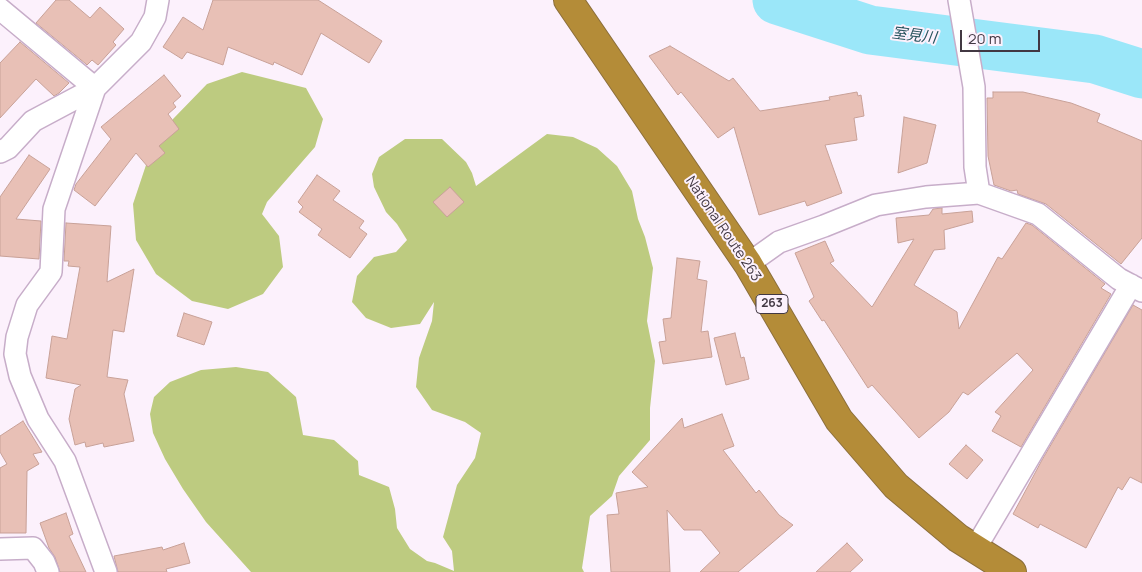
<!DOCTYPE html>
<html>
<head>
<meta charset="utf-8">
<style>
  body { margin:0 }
  #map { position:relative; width:1142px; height:572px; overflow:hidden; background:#fcf1fc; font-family:Manrope,sans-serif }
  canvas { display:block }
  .scale { position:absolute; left:960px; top:30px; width:80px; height:22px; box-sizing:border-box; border:2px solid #423843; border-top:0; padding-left:6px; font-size:15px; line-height:18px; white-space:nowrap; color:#423843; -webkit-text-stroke:4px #fcf1fc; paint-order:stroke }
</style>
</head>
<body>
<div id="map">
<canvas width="1142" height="572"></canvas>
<div class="scale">20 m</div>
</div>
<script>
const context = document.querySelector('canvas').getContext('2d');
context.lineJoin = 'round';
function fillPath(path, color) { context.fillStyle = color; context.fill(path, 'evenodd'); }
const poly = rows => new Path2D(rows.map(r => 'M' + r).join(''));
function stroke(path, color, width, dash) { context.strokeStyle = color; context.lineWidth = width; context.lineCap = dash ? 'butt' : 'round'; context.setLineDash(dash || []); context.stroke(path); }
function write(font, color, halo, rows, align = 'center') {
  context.font = font + ' Manrope,"Noto Sans JP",sans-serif'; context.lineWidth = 4; context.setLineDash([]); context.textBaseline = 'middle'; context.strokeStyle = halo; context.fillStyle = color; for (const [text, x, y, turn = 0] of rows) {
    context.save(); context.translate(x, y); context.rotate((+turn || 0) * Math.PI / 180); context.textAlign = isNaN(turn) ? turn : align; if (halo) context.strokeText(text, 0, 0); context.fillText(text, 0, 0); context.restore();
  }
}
fillPath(poly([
  [242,72,306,88,323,119,315,147,267,202,262,214,279,236,283,267,263,294,228,309,192,301,156,274,136,240,133,204,146,165,173,119,207,84],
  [547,134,573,137,597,148,617,166,632,191,638,219,645,237,653,268,647,321,655,361,650,408,650,440,619,476,612,496,590,516,582,568,584,572,251,572,206,522,183,489,165,459,153,433,150,414,154,397,170,382,201,370,236,367,268,372,296,397,303,435,334,440,358,461,359,475,389,487,395,509,397,528,410,549,427,561,435,563,454,571,452,551,443,537,457,485,475,458,481,433,465,422,432,410,416,387,419,358,432,321,434,302,420,324,391,328,366,318,352,302,357,276,374,257,396,252,407,240,397,224,386,212,374,187,372,174,379,157,405,139,442,139,466,162,472,173,476,186]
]), '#bdcb80');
stroke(poly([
  [777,0,870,30,1095,59,1142,74]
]), '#9be7f9', 49);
const building = poly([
  [56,0,69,0,90,18,100,7,124,29,113,42,116,45,98,65,92,60,87,65,86,64,36,23,56,0],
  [213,0,318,0,382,41,369,63,321,33,302,75,274,62,273,65,228,47,223,65,187,52,182,59,163,47,183,17,203,30,213,0],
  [20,42,69,83,59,93,54,96,36,79,0,118,0,63,20,42],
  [670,46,729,81,733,78,760,111,830,100,829,97,857,92,858,96,861,95,864,116,854,118,857,140,825,145,842,193,807,206,805,201,759,215,734,127,718,138,681,92,678,95,649,56,670,46],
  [164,75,181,96,173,103,176,107,168,114,179,129,159,146,165,153,148,167,136,153,95,206,74,190,76,184,111,139,101,127,164,75],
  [993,92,1023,92,1071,103,1100,114,1097,122,1142,141,1142,238,1121,264,1046,204,1018,194,1017,190,1011,191,994,185,988,156,987,98,993,98,993,92],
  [904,117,936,125,927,163,898,173,904,117],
  [29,155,50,169,16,219,41,221,39,259,0,256,0,197,29,155],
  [317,175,340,191,333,200,364,221,359,228,367,234,350,258,318,235,322,229,299,212,303,207,298,202,317,175],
  [450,187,464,202,447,217,433,202,450,187],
  [942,208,942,214,972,211,973,222,944,230,945,249,934,250,914,285,957,312,959,329,998,257,1002,259,1026,223,1032,225,1105,284,1101,288,1111,294,1021,447,992,431,1001,416,995,412,1033,370,1017,353,968,395,963,392,949,412,919,438,872,385,868,388,824,320,822,321,809,301,814,297,795,253,825,241,834,261,830,263,872,307,914,239,898,243,896,218,929,215,933,209,942,208],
  [66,223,111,226,107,282,134,269,124,332,113,330,107,377,128,380,124,394,134,441,104,447,103,443,86,447,85,442,75,445,69,419,75,389,81,385,46,378,52,336,67,339,80,267,68,266,69,261,64,261,66,223],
  [677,258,700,261,697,279,707,281,701,332,708,331,712,357,663,364,659,342,666,341,663,319,671,318,677,258],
  [1133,305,1142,310,1142,483,1130,477,1122,490,1118,487,1086,548,1040,524,1038,528,1013,514,1042,460,1133,305],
  [184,313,212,322,204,345,177,336,184,313],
  [735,333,741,358,744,357,749,379,726,385,714,338,735,333],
  [722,414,734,446,723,450,756,493,759,490,779,515,793,525,738,572,700,572,720,553,701,530,684,530,667,510,670,572,611,572,607,515,619,514,616,493,648,487,632,472,682,418,684,428,722,414],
  [23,421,42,452,33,454,39,464,27,471,26,533,0,533,0,468,7,464,0,452,0,436,23,421],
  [966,445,983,460,967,479,949,464,966,445],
  [66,513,73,534,69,536,86,572,60,572,55,557,49,548,40,523,66,513],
  [184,543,190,563,166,569,167,572,118,572,114,556,162,547,163,550,184,543],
  [847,543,863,560,850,572,816,572,847,543]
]);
fillPath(building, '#e8c0b6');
stroke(building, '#c8a198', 1);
const street = poly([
  [0,9,95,88],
  [95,88,54,209,51,272,27,305,17,337,15,354,20,376,38,419,65,461,106,572],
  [0,152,8,148,33,121,95,88,141,42,155,17,158,0],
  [979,193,1038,214,1119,279,1142,291],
  [748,264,779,242,824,226,876,205,926,197,979,193,975,167,974,87,959,0],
  [0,549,33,548,44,562,48,572],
  [975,549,1131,285]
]);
const highway = poly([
  [568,0,748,264,839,420,896,486,958,538,1012,572]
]);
stroke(street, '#c7adc9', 24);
stroke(highway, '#8c6f3c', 30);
stroke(street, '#fff', 21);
stroke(highway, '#b48c38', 28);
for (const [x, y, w] of [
  [772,304,32]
]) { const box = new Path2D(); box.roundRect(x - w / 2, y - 9.5, w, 19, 4); context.fillStyle = '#fcf1fc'; context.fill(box); stroke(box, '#423843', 1); }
write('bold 12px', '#423843', null, [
  ["263",772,304]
]);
write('14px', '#423843', '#fcf1fc', [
  ["National Route 263",723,229,56]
]);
write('italic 15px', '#24515b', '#fcf1fc', [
  ["室見川",914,36,7]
]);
</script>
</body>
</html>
